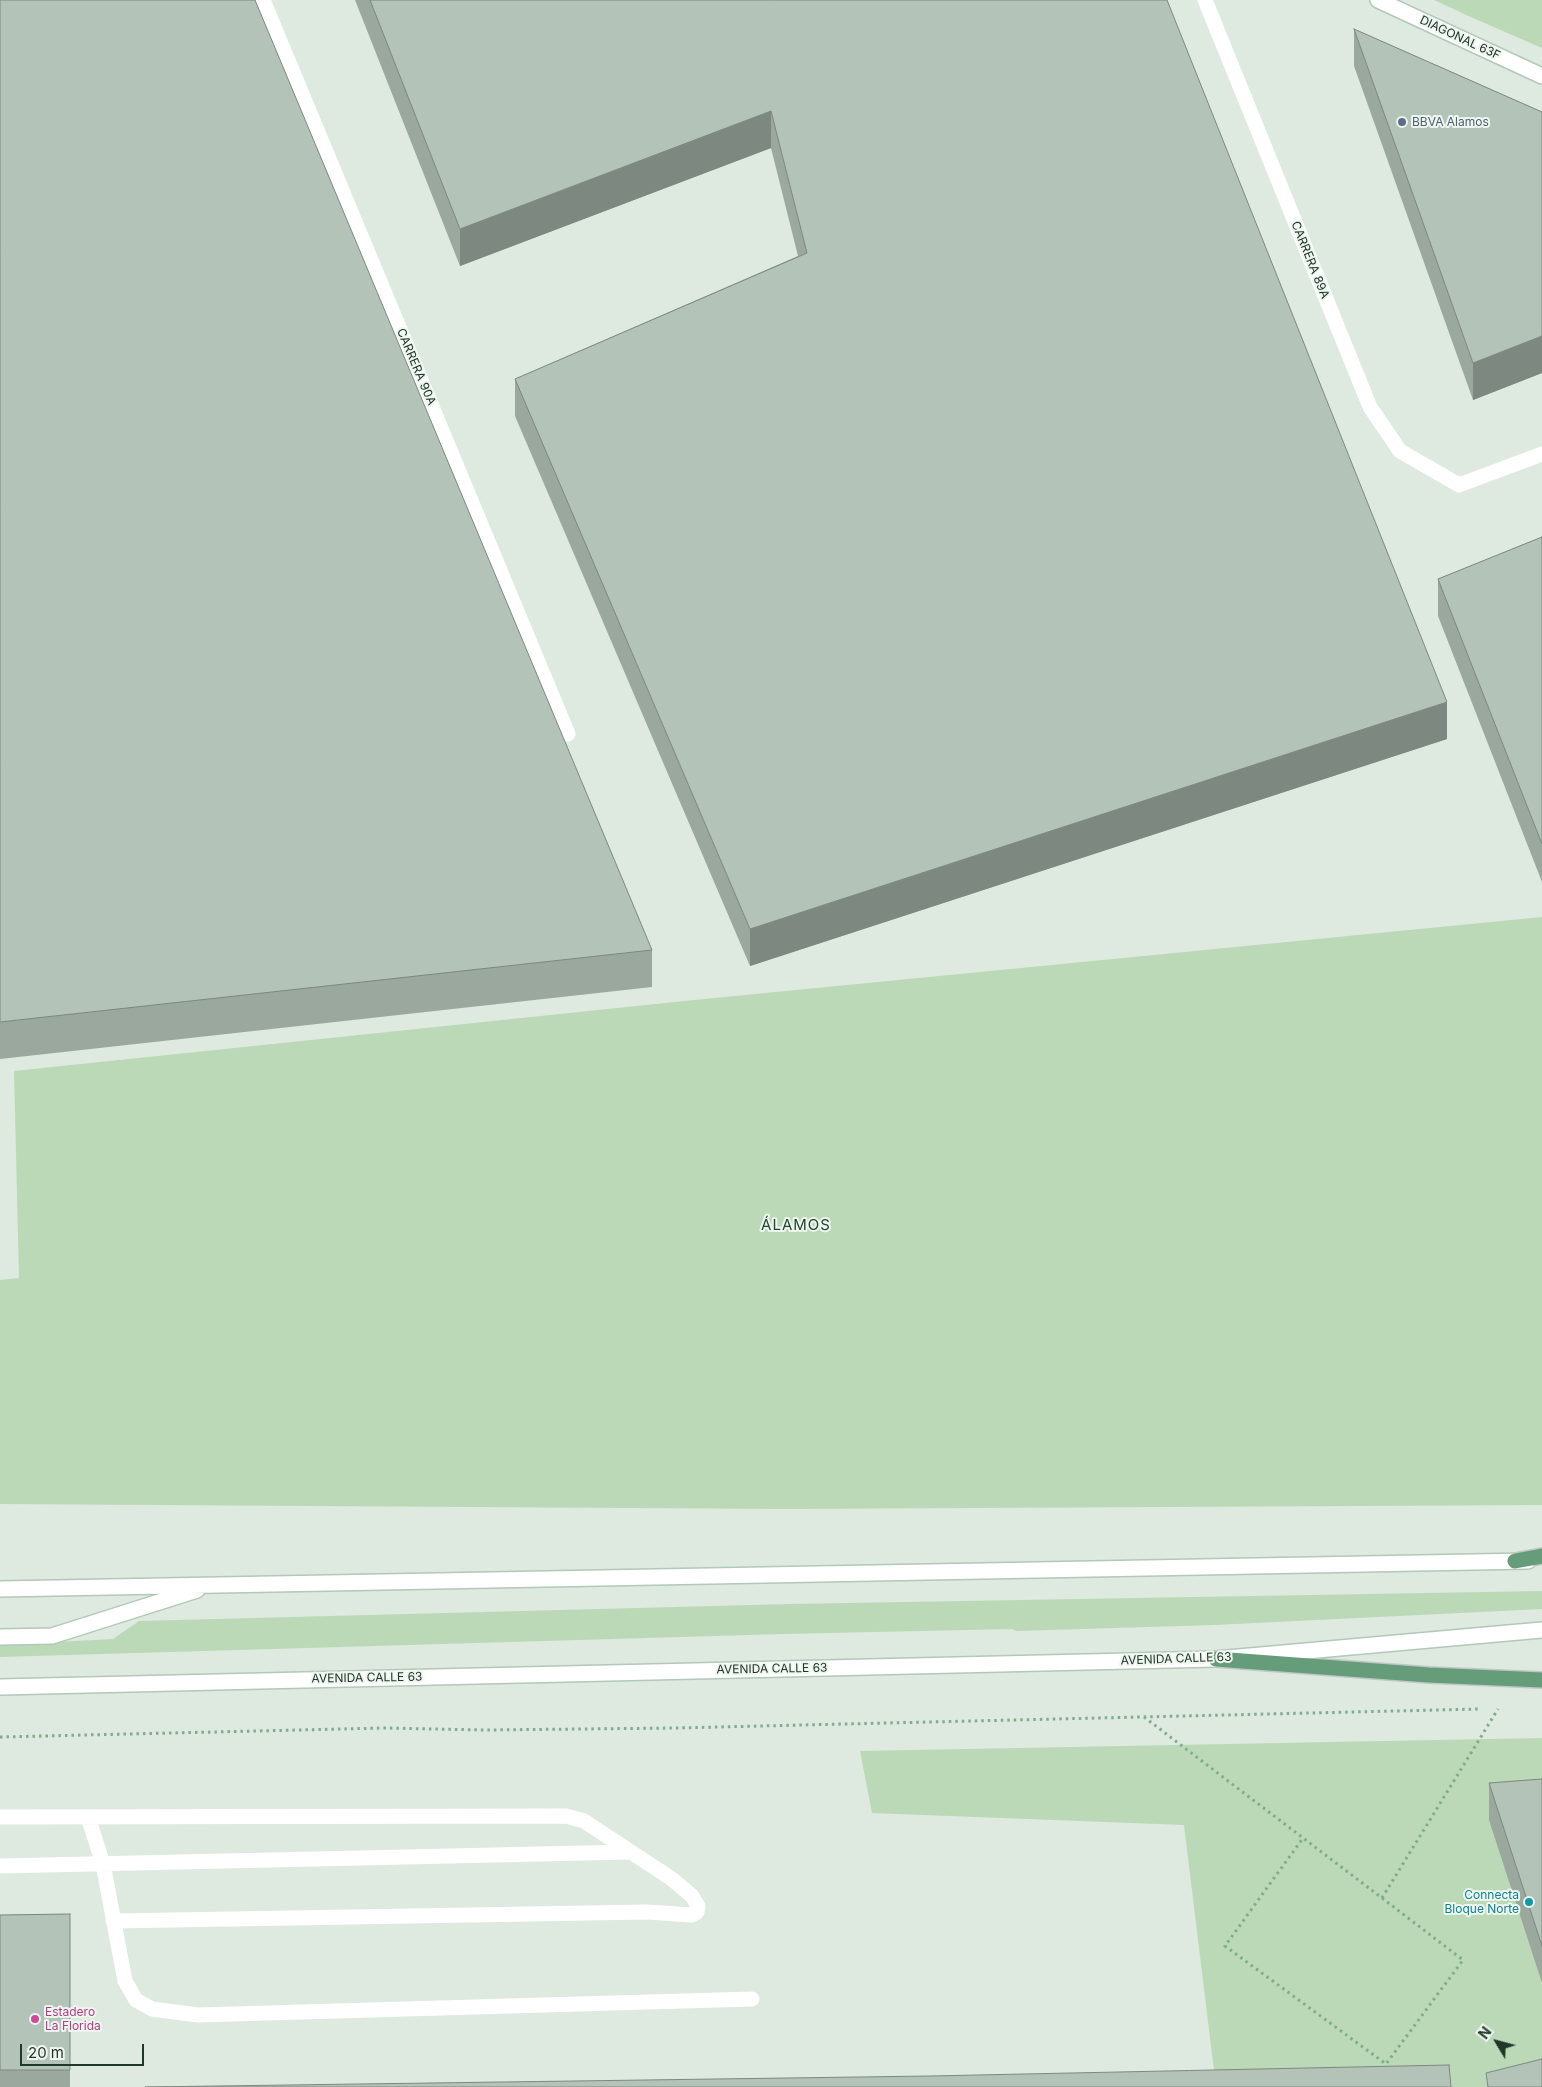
<!DOCTYPE html>
<html>
<head>
<meta charset="utf-8">
<style>
  body { margin:0 }
  #map { position:relative; width:1542px; height:2087px; overflow:hidden; background:#dee9e0; font-family:Inter,sans-serif }
  canvas { display:block }
  .north { position:absolute; left:1472px; top:2017px; width:50px; height:50px; -webkit-text-stroke:4px #eef6ef; paint-order:stroke; rotate:307deg; font-size:14px; font-weight:700; line-height:20px; text-align:center; color:#203729 }
  .north::after { content:''; display:block; margin:auto; width:18px; height:22px; background:#203729; clip-path:polygon(50% 0,100% 100%,50% 72%,0 100%) }
  .scale { position:absolute; left:20px; top:2044px; width:124px; height:22px; box-sizing:border-box; border:2px solid #203729; border-top:0; padding-left:6px; font-size:15px; line-height:18px; white-space:nowrap; color:#203729; -webkit-text-stroke:4px #eef6ef; paint-order:stroke }
</style>
</head>
<body>
<div id="map">
<canvas width="1542" height="2087"></canvas>
<div class="north">N</div>
<div class="scale">20 m</div>
</div>
<script>
const context = document.querySelector('canvas').getContext('2d');
context.lineJoin = 'round';
function fillPath(path, color) { context.fillStyle = color; context.fill(path, 'evenodd'); }
const poly = rows => new Path2D(rows.map(r => 'M' + r).join(''));
function stroke(path, color, width, dash) { context.strokeStyle = color; context.lineWidth = width; context.lineCap = dash ? 'butt' : 'round'; context.setLineDash(dash || []); context.stroke(path); }
function write(font, color, halo, rows, align = 'center') {
  context.font = font + ' Inter,sans-serif'; context.lineWidth = 4; context.setLineDash([]); context.textBaseline = 'middle'; context.strokeStyle = halo; context.fillStyle = color; for (const [text, x, y, turn = 0] of rows) {
    context.save(); context.translate(x, y); context.rotate((+turn || 0) * Math.PI / 180); context.textAlign = isNaN(turn) ? turn : align; if (halo) context.strokeText(text, 0, 0); context.fillText(text, 0, 0); context.restore();
  }
}
fillPath(poly([
  [1434,0,1542,0,1542,48,1473,18],
  [1542,917,1542,1505,786,1509,0,1504,0,1280,19,1278,14,1071,694,1000],
  [1542,1591,1542,1609,1215,1625,1016,1631,1012,1629,783,1634,0,1657,0,1645,113,1639,139,1621,790,1604],
  [1542,1738,1542,2087,1216,2087,1184,1825,872,1813,860,1751]
]), '#bbd9b7');
const secondary = poly([
  [1378,0,1542,76],
  [0,1589,1528,1561],
  [0,1637,52,1636,197,1590],
  [0,1687,1216,1659,1542,1630]
]);
const primary = poly([
  [1515,1561,1542,1556],
  [1216,1659,1429,1675,1542,1680]
]);
stroke(secondary, '#b2c8b8', 18);
stroke(primary, '#c1c7c3', 18);
stroke(poly([
  [1144,1717,1382,1898,1463,1960,1386,2064,1225,1946,1303,1838],
  [0,1737,384,1728,486,1730,676,1728,1479,1709],
  [1382,1898,1498,1709]
]), '#80ab8e', 3, [2.5, 4]);
stroke(poly([
  [263,0,568,734],
  [1205,0,1370,407,1400,451,1459,485,1542,454],
  [0,1817,566,1816,584,1821,672,1879,692,1896,698,1906,697,1912,692,1915,647,1912,113,1921],
  [88,1817,103,1864,125,1981,136,2000,152,2009,198,2015,752,1999],
  [0,1866,629,1852]
]), '#fff', 15);
stroke(secondary, '#fff', 15);
stroke(primary, '#659c79', 15);
fillPath(poly([
  [0,0,652,950,652,987,0,1059],
  [355,0,1167,0,1447,739,750,966,515,416,515,379,798,256,771,148,460,266],
  [1354,29,1542,112,1542,373,1473,400,1354,66],
  [1542,537,1542,882,1438,616,1438,579],
  [1542,1779,1542,1983,1489,1820,1489,1783],
  [70,1914,70,2087,0,2087,0,1915]
]), '#9aa89e');
fillPath(poly([
  [771,111,771,148,460,266,460,229],
  [1542,336,1542,373,1473,400,1473,363],
  [1447,702,1447,739,750,966,750,929]
]), '#7d8881');
const building = poly([
  [0,0,255,0,652,950,0,1022,0,0],
  [370,0,1167,0,1447,702,750,929,515,379,807,253,771,111,460,229,370,0],
  [1354,29,1542,112,1542,336,1473,363,1354,29],
  [1542,537,1542,844,1438,579,1542,537],
  [1542,1779,1542,1946,1489,1783,1542,1779],
  [70,1914,70,2070,0,2070,0,1915,70,1914],
  [1542,2059,1542,2087,1488,2087,1486,2073,1542,2059],
  [1449,2065,1451,2087,145,2087,930,2076,1449,2065]
]);
fillPath(building, '#b3c3b8');
stroke(building, '#7d8881', 1);
for (const [x, y, r, color] of [
  [1402,122,5,"#5c6f8a"],
  [1529,1902,5,"#0f9aa8"],
  [35,2019,5,"#d1479c"]
]) { const dot = new Path2D(); dot.arc(x, y, r, 0, 2 * Math.PI); context.fillStyle = color; context.fill(dot); stroke(dot, '#eef6ef', 2); }
write('12px', '#203729', '#eef6ef', [
  ["DIAGONAL 63F",1460,38,25],
  ["CARRERA 89A",1310,260,68],
  ["CARRERA 90A",416,367,67],
  ["AVENIDA CALLE 63",1176,1659,-2],
  ["AVENIDA CALLE 63",772,1669,-1],
  ["AVENIDA CALLE 63",367,1678,-1]
]);
write('12px', '#4e5e75', '#eef6ef', [
  ["BBVA Alamos",1412,122]
], 'left');
write('12px', '#0d838f', '#eef6ef', [
  ["Connecta",1519,1895],
  ["Bloque Norte",1519,1909]
], 'right');
write('12px', '#b23c85', '#eef6ef', [
  ["Estadero",45,2012],
  ["La Florida",45,2026]
], 'left');
context.letterSpacing = '1px';
write('15px', '#1e472e', '#eef6ef', [
  ["ÁLAMOS",796,1225]
]);
context.letterSpacing = '0px';
</script>
</body>
</html>
